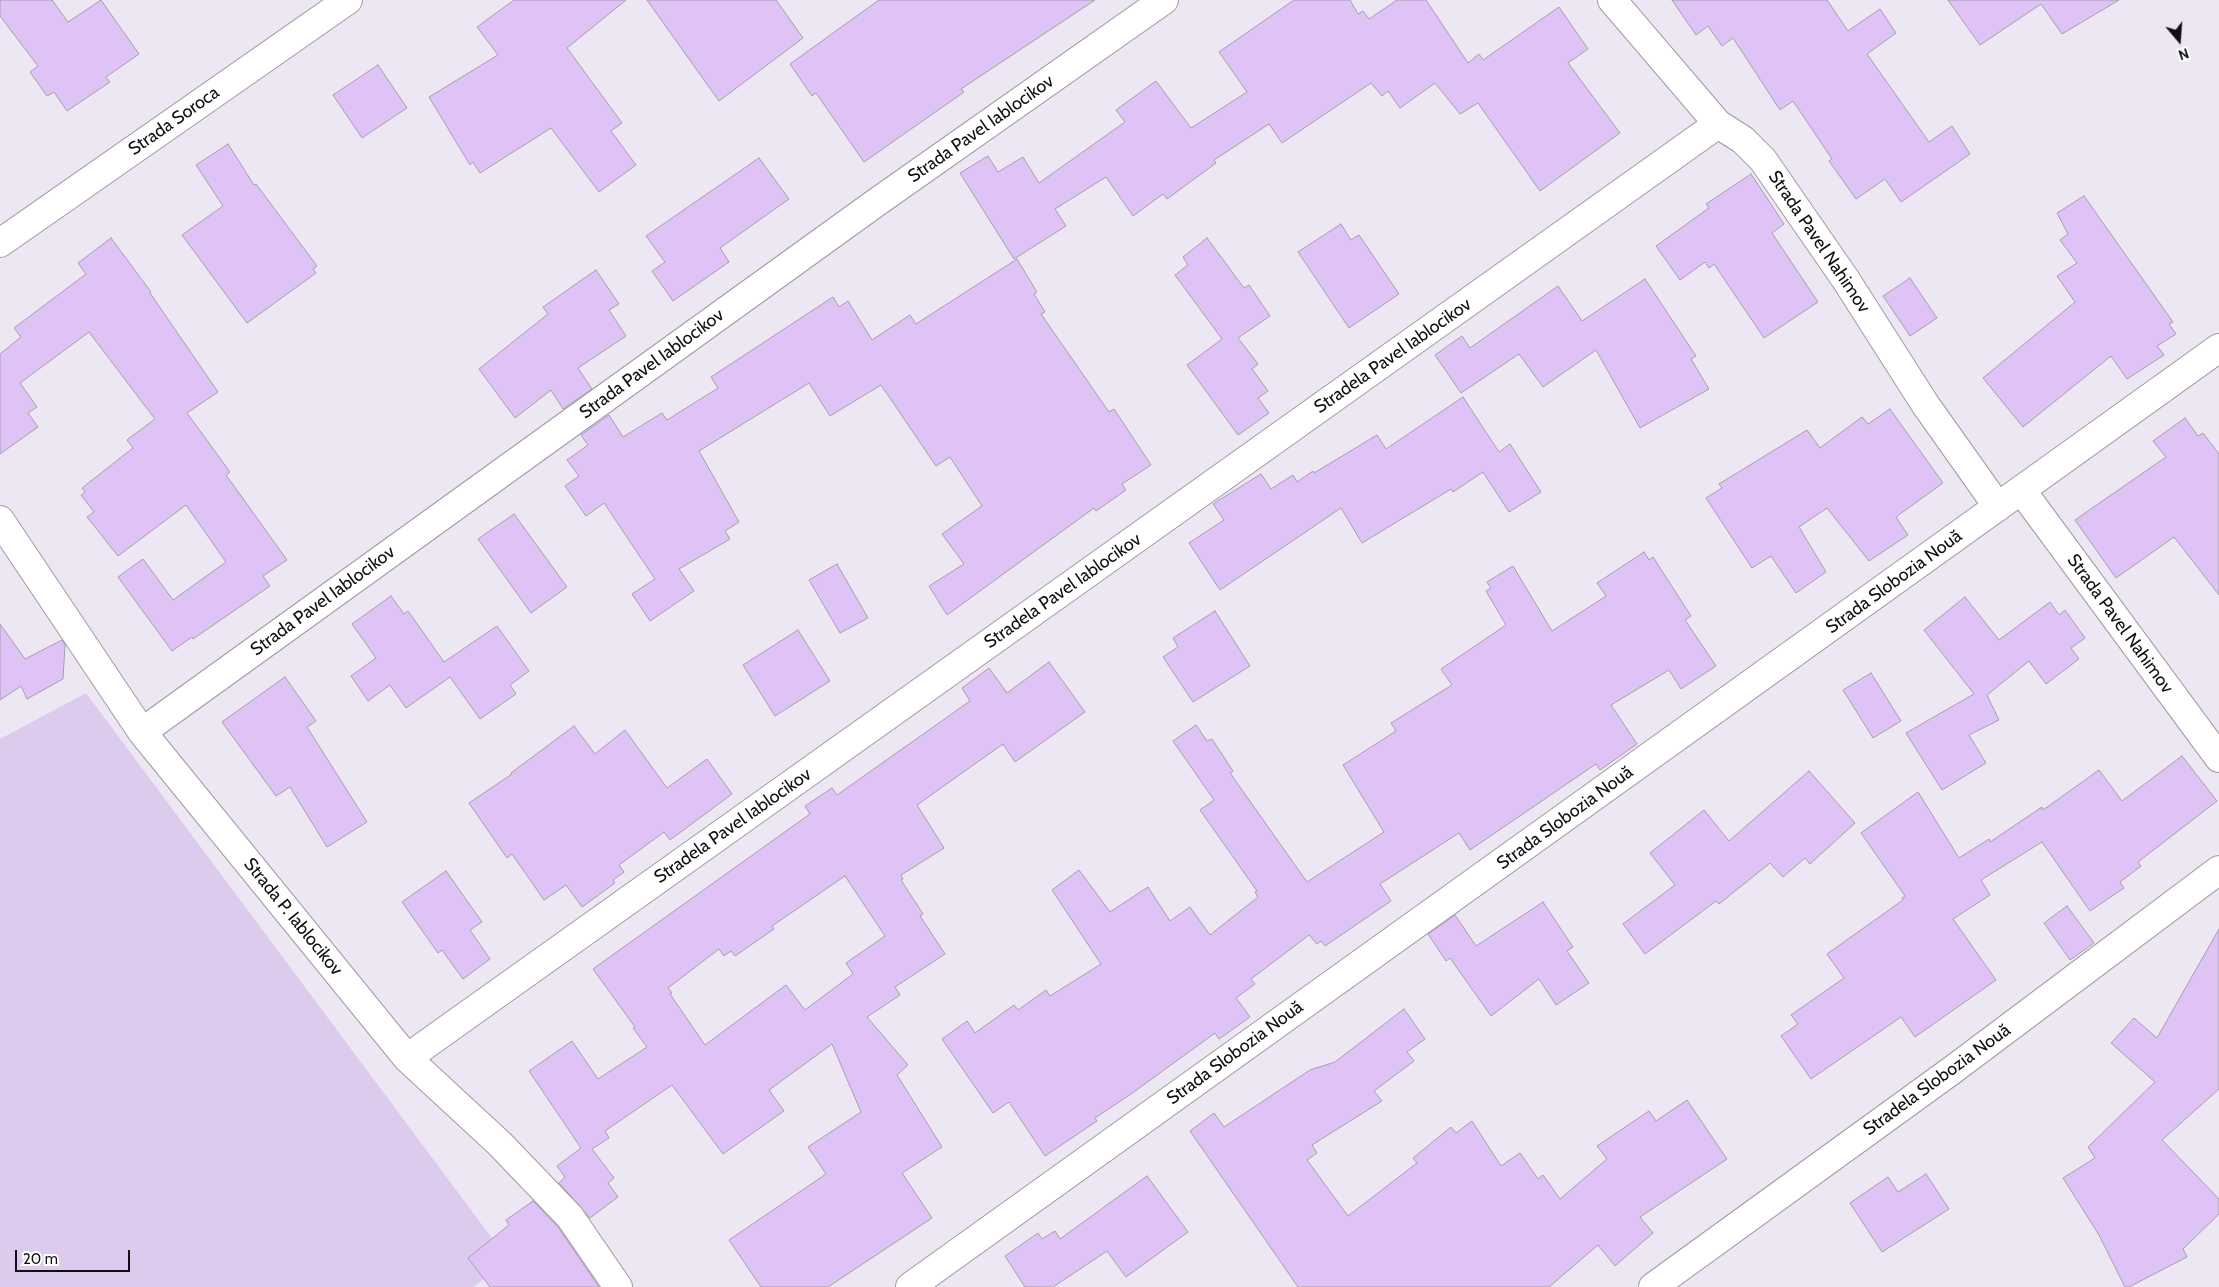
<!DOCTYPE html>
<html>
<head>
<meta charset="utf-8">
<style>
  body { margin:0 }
  #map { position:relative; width:2219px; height:1287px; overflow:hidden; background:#ede7f3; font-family:Cabin,sans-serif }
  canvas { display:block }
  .north { position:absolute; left:2154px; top:15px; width:50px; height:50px; -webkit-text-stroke:4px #fff; paint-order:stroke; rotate:162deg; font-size:14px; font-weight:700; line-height:20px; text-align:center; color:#100e12 }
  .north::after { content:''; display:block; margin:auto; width:18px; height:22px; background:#100e12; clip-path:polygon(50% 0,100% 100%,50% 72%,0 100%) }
  .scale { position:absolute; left:15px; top:1250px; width:115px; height:22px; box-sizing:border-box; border:2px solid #100e12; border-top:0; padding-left:6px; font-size:15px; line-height:18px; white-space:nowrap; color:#100e12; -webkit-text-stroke:4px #fff; paint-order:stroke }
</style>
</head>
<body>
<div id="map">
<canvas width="2219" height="1287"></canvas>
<div class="north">N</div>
<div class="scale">20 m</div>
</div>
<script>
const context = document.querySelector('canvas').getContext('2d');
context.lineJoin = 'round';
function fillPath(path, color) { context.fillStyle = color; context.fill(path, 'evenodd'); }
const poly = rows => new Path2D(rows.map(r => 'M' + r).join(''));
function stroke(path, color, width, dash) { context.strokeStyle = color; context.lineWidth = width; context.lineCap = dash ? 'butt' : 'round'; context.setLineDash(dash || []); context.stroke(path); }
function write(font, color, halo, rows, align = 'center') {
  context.font = font + ' Cabin,sans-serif'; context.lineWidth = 5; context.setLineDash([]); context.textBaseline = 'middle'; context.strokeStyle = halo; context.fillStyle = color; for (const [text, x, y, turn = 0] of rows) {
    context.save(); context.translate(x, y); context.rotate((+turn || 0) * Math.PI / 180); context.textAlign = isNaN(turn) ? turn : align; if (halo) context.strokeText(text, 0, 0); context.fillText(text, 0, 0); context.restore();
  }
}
fillPath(poly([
  [86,693,509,1261,473,1287,0,1287,0,739]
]), '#ddcbee');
const building = poly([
  [0,0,52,0,68,22,101,0,139,54,106,77,110,82,67,111,54,92,47,96,30,72,38,66,0,16,0,0],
  [514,0,626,0,567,48,622,123,611,131,636,165,599,192,551,128,480,173,473,162,470,165,429,97,498,55,477,27,514,0],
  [647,0,776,0,803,38,719,101,647,0],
  [879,0,1095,0,961,89,964,92,864,162,816,93,812,96,790,64,879,0],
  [1294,0,1350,0,1358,14,1363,11,1369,19,1397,0,1426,0,1468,63,1479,54,1483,60,1559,7,1588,49,1568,63,1620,133,1540,191,1478,103,1460,114,1435,83,1400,108,1388,91,1382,96,1371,83,1282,143,1269,124,1214,160,1216,163,1167,199,1163,194,1133,216,1106,177,1055,209,1066,226,1014,259,960,173,988,156,998,172,1023,157,1039,183,1125,122,1116,110,1156,81,1191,128,1247,92,1219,52,1294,0],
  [1672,0,1827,0,1848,31,1880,9,1896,33,1867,54,1929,142,1952,126,1970,154,1901,202,1885,179,1856,199,1829,161,1832,159,1793,101,1780,110,1733,38,1722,46,1708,26,1696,35,1672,0],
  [1948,0,2119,0,2062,34,2041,4,1980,45,1948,0],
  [378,65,407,108,362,138,333,95,378,65],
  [228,144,254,185,256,184,317,266,313,269,316,273,247,323,182,235,223,206,196,165,228,144],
  [759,158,789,199,720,248,729,262,673,301,652,271,665,262,646,236,759,158],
  [1751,174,1784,224,1772,233,1818,302,1764,338,1714,264,1709,268,1705,262,1680,280,1656,246,1709,208,1706,204,1751,174],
  [2084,196,2173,322,2169,324,2176,334,2157,346,2164,355,2127,379,2111,356,2023,427,1983,378,2075,302,2057,276,2077,263,2060,240,2068,234,2057,213,2084,196],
  [1341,224,1351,240,1359,235,1399,294,1349,328,1298,252,1341,224],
  [111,238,151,292,150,293,218,392,187,413,230,472,226,475,287,560,263,576,270,586,193,639,192,637,172,651,118,577,143,559,173,600,226,562,186,505,118,556,87,517,94,512,81,495,85,492,82,488,133,448,127,440,155,419,89,332,20,383,37,407,28,413,38,427,0,454,0,354,21,337,14,328,86,274,78,263,111,238],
  [1207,238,1244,288,1249,285,1270,316,1238,338,1258,364,1252,369,1268,391,1258,398,1269,413,1238,435,1187,365,1222,339,1175,275,1188,265,1183,257,1207,238],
  [1017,259,1037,292,1034,294,1045,312,1041,314,1109,412,1114,409,1151,465,1122,484,1126,490,1096,511,1094,508,947,615,929,586,964,564,942,534,982,506,950,457,936,466,881,385,830,416,809,383,699,451,739,522,725,531,730,539,679,569,694,591,650,621,632,594,655,579,604,503,586,516,565,486,579,476,567,460,588,445,581,435,609,415,623,437,662,413,667,420,718,388,711,377,833,297,839,307,848,301,872,340,910,315,916,324,1017,259],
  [596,270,619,304,609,310,626,336,578,368,592,389,563,409,551,390,515,418,479,369,548,314,543,307,596,270],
  [1910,278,1937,318,1910,336,1883,296,1910,278],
  [1645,279,1696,356,1691,359,1709,389,1640,428,1596,350,1543,387,1519,354,1461,393,1435,355,1462,336,1470,348,1558,286,1582,321,1645,279],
  [1463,397,1499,452,1510,444,1541,492,1509,512,1483,472,1453,492,1451,489,1362,543,1341,508,1220,590,1189,543,1224,520,1213,504,1261,474,1271,489,1293,475,1297,482,1313,471,1314,473,1377,435,1386,449,1463,397],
  [1890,409,1943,483,1896,517,1908,535,1869,561,1827,508,1799,527,1826,572,1796,593,1771,556,1752,568,1706,498,1722,488,1719,484,1807,430,1820,448,1862,417,1868,424,1890,409],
  [2185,418,2198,436,2203,433,2219,454,2219,595,2174,537,2116,578,2075,520,2166,457,2153,441,2185,418],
  [514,514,567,587,531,613,478,539,514,514],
  [1644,552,1649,560,1653,557,1691,616,1685,620,1716,666,1681,689,1669,670,1611,705,1637,744,1600,770,1596,764,1470,850,1459,833,1380,884,1391,901,1325,946,1321,941,1317,944,1309,935,1251,979,1255,984,1236,998,1250,1017,1219,1039,1215,1033,1131,1094,1095,1118,1097,1121,1045,1156,1009,1102,993,1113,942,1039,967,1021,975,1033,1014,1005,1018,1010,1046,990,1050,996,1101,964,1052,890,1079,870,1110,912,1148,887,1170,921,1190,907,1210,935,1258,897,1255,892,1257,891,1200,810,1214,800,1173,741,1196,725,1207,741,1212,739,1233,771,1230,773,1307,882,1384,832,1343,765,1396,731,1391,723,1452,685,1441,669,1506,625,1486,591,1491,588,1487,582,1513,566,1552,631,1606,596,1597,583,1644,552],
  [837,564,868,618,840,633,809,580,837,564],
  [391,596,404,614,408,611,444,662,497,626,529,671,510,685,516,694,480,719,450,677,406,708,390,685,368,701,351,676,376,658,352,624,391,596],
  [1965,597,1999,640,2050,602,2059,615,2065,610,2085,638,2071,648,2079,659,2046,684,2029,661,1987,695,1999,720,1969,735,1986,763,1942,790,1906,733,1974,694,1924,630,1965,597],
  [1215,611,1250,666,1193,702,1163,657,1178,647,1173,638,1215,611],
  [0,624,25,659,62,640,65,645,63,679,27,699,21,686,0,700,0,624],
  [798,630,830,681,775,716,743,665,798,630],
  [1049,662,1085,712,1015,762,1003,744,917,805,944,848,901,875,903,879,901,880,923,914,920,916,945,954,895,987,900,995,867,1017,908,1065,897,1075,942,1147,902,1173,932,1218,828,1287,761,1287,729,1240,826,1174,808,1147,861,1112,832,1044,769,1090,784,1111,723,1154,672,1085,605,1131,609,1138,592,1149,614,1178,608,1183,618,1197,590,1218,559,1183,565,1177,557,1166,581,1148,529,1071,572,1041,598,1079,647,1047,633,1028,635,1027,593,969,810,814,805,806,832,788,837,795,970,701,962,688,989,668,1007,693,1049,662],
  [845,876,885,936,846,963,853,974,805,1010,786,985,705,1045,670,994,672,993,668,988,719,949,724,956,731,951,735,956,774,929,772,926,845,876],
  [1871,673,1901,721,1873,738,1843,690,1871,673],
  [285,677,316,721,307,727,367,822,327,847,290,787,276,796,222,722,285,677],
  [574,726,595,754,625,730,667,788,707,759,732,794,670,840,664,832,619,865,624,872,613,880,615,883,582,907,566,885,544,900,512,854,507,858,469,803,512,774,511,773,574,726],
  [2182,756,2217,801,2138,862,2141,866,2120,882,2124,888,2090,911,2042,842,1981,880,1990,895,1953,919,1996,980,1915,1037,1901,1017,1811,1079,1781,1036,1798,1024,1791,1015,1844,978,1827,954,1903,900,1902,898,1905,896,1861,833,1918,792,1959,858,1989,839,1990,842,2042,807,2043,810,2099,770,2122,801,2182,756],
  [1809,771,1855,823,1810,864,1805,858,1783,877,1770,863,1719,904,1716,901,1645,954,1623,924,1675,885,1650,853,1704,810,1729,841,1809,771],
  [446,871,482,922,470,930,490,959,463,979,442,950,438,953,402,902,446,871],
  [1543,902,1573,947,1567,951,1589,983,1556,1005,1539,979,1491,1016,1450,958,1446,961,1428,934,1455,915,1476,946,1543,902],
  [2067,906,2094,943,2070,960,2044,923,2067,906],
  [2219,929,2219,1089,2162,1140,2219,1199,2219,1214,2183,1249,2187,1257,2129,1287,2125,1287,2099,1235,2063,1178,2095,1158,2088,1147,2155,1082,2111,1043,2134,1018,2157,1038,2219,929],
  [1404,1009,1425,1039,1407,1052,1414,1061,1374,1091,1382,1101,1312,1145,1317,1153,1307,1160,1348,1216,1417,1163,1413,1158,1451,1127,1456,1133,1472,1121,1501,1166,1520,1153,1538,1179,1543,1175,1560,1199,1607,1159,1597,1146,1649,1111,1656,1121,1687,1100,1727,1159,1640,1217,1653,1233,1615,1266,1598,1245,1549,1287,1298,1287,1190,1131,1214,1113,1224,1127,1310,1070,1335,1062,1404,1009],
  [1926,1174,1949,1209,1882,1252,1850,1203,1888,1177,1898,1192,1926,1174],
  [1147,1176,1188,1232,1126,1277,1107,1251,1053,1287,1025,1287,1005,1256,1038,1233,1042,1239,1055,1231,1060,1239,1147,1176],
  [533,1201,558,1227,599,1287,490,1287,468,1258,509,1225,506,1220,533,1201]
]);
fillPath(building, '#dfc3f7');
stroke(building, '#a49faa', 1);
const minor = poly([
  [1612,0,1718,124,1743,140,1763,160,1846,280,1925,404,1998,507],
  [0,243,348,0],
  [2022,491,2219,758],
  [0,520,142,732,407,1058,500,1144,570,1217,618,1287],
  [142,732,877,202,1164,0],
  [407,1058,1718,124],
  [910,1287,2219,348],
  [1653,1287,1951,1071,2219,870]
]);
stroke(minor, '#9f99a4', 30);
stroke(minor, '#fff', 28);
write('18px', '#100e12', '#fff', [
  ["Strada Soroca",174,121,-35],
  ["Strada Pavel Iablocikov",981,129,-35],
  ["Strada Pavel Nahimov",1819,242,56],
  ["Stradela Pavel Iablocikov",1393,356,-35],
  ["Strada Pavel Iablocikov",652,364,-36],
  ["Strada Slobozia Nouă",1894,582,-36],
  ["Stradela Pavel Iablocikov",1063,591,-35],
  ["Strada Pavel Iablocikov",323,601,-36],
  ["Strada Pavel Nahimov",2120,624,54],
  ["Strada Slobozia Nouă",1565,818,-36],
  ["Stradela Pavel Iablocikov",733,826,-35],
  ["Strada P. Iablocikov",293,917,51],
  ["Strada Slobozia Nouă",1235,1053,-36],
  ["Stradela Slobozia Nouă",1937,1080,-36]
]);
</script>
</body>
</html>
